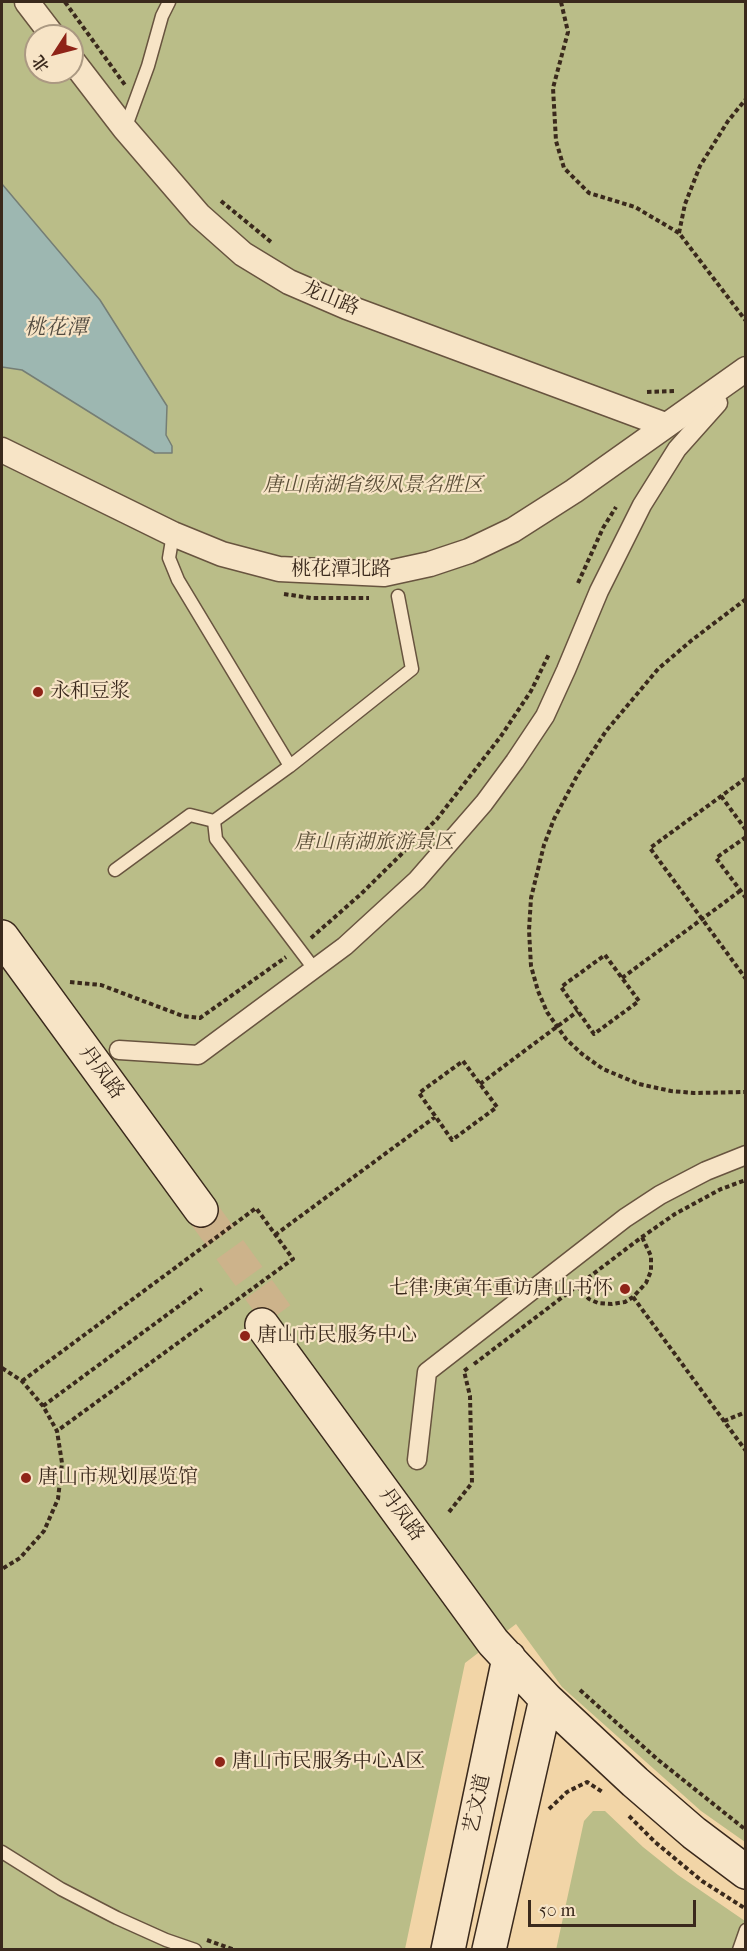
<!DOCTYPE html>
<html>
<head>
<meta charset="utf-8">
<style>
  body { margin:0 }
  #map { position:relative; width:747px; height:1951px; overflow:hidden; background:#f2d5a7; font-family:"IM FELL French Canon","Noto Serif SC",serif }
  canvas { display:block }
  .frame { position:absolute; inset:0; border:3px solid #3a291c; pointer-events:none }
  .north { position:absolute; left:24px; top:24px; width:60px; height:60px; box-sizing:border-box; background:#f7e4c6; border:2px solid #ab9982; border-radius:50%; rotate:234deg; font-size:16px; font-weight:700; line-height:24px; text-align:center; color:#3a291c }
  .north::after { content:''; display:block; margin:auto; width:21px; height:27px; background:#8f2418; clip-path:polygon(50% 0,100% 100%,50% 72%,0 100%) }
  .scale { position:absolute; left:528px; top:1900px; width:168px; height:27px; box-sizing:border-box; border:3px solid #3a291c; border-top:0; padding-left:8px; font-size:18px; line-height:21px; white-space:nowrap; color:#3a291c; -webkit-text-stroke:4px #f7e4c6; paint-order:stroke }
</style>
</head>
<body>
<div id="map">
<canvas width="747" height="1951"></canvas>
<div class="frame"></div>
<div class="north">北</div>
<div class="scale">50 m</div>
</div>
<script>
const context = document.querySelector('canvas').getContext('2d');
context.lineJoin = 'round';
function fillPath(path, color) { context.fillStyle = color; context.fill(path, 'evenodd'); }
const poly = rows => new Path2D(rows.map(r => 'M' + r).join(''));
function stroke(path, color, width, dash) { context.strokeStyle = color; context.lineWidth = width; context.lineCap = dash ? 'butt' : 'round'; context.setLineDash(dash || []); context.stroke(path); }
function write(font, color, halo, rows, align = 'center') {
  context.font = font + ' "IM FELL French Canon","Noto Serif SC",serif'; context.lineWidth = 4.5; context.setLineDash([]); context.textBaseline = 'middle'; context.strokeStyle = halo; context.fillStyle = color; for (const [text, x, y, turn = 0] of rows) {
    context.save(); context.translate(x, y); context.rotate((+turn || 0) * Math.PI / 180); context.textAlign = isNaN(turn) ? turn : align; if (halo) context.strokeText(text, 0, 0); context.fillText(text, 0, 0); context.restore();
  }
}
fillPath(poly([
  [2,2,745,2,745,1842,701,1811,562,1687,516,1624,465,1663,405,1949,2,1949],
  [36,36,72,36,72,72,36,72],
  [593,1811,605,1811,643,1847,678,1875,745,1921,745,1949,556,1950,584,1821]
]), '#babd88');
const water = poly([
  [2,184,100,300,167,406,166,435,172,446,172,453,155,453,22,370,2,367,2,184]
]);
fillPath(water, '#9db7b1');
stroke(water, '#757e75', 1.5);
stroke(poly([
  [201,1210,277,1315]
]), '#cdb38b', 33, [33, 16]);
const service = poly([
  [125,129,148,66,162,16,169,2],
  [173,534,169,558,178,580,290,766],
  [214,821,290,766,412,669,398,596],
  [115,870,190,815,214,821,216,839,315,970],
  [2,1852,61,1889,117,1918,166,1940,195,1950],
  [739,1950,746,1930]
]);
const pedestrian = poly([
  [119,1050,198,1055,345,946,417,880,484,803,515,761,545,716,566,670,599,591,642,505,677,449,718,403],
  [417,1460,427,1372,625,1218,660,1195,706,1171,746,1155]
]);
const minor = poly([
  [27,2,53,36],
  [72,60,125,129,199,215,243,254,289,282,347,307,665,425],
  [2,450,173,534,222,554,279,569,384,574,430,564,469,551,513,530,574,491,746,369]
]);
const secondary = poly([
  [2,937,201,1210],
  [262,1325,493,1642,546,1699,635,1782,694,1833,746,1872],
  [448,1950,509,1658],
  [489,1950,546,1699]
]);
stroke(service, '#68543f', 15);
stroke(pedestrian, '#68543f', 21);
stroke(minor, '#68543f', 27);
stroke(secondary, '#3a291c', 36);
stroke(poly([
  [65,2,125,85],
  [561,2,568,32,553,88,556,141,564,168,589,193,635,207,679,233,746,321],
  [221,201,271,242],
  [679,233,685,204,700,166,728,121,746,99],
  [647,392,676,391],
  [578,583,603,528,616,507],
  [284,594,311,598,369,598],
  [746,599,692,640,658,669,606,731,578,774,554,819,544,845,531,898,529,930,531,966,538,991,547,1012,566,1039,582,1054,603,1069,639,1084,671,1091,694,1093,746,1092],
  [746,778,650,848,746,979],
  [721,796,746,830],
  [746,837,716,858,746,898],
  [311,938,361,894,437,819,501,736,531,691,549,654],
  [605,955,639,1001,594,1034,561,987,605,955],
  [622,978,740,891],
  [70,982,101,985,183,1016,200,1018,286,957],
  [463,1061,497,1107,452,1140,419,1093,463,1061],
  [480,1084,578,1011],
  [275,1235,435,1117],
  [577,1286,589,1299,598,1303,612,1304,625,1302,633,1297,646,1283,651,1271,651,1256,642,1237],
  [633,1297,746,1451],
  [474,1364,642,1237,675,1214,721,1189,746,1180],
  [2,1368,22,1381,43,1406,57,1431,62,1463,58,1499,44,1531,20,1558,2,1569],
  [22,1381,256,1208,293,1259,57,1431],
  [43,1406,202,1289],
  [724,1421,746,1412],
  [449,1512,472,1483,470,1396,464,1371,468,1368],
  [580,1690,657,1759,746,1830],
  [549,1809,567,1792,587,1782,604,1793],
  [629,1816,655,1842,702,1881,746,1909],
  [207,1940,235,1950]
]), '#3a291c', 4, [4.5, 3]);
stroke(service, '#f7e4c6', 12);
stroke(pedestrian, '#f7e4c6', 18);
stroke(minor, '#f7e4c6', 24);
stroke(secondary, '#f7e4c6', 33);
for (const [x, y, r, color] of [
  [38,692,6,"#8f2418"],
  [625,1289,6,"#8f2418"],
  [245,1336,6,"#8f2418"],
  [26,1478,6,"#8f2418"],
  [220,1762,6,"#8f2418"]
]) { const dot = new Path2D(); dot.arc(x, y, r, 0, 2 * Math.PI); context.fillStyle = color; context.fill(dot); stroke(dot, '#f7e4c6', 2); }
write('20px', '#3a291c', '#f7e4c6', [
  ["龙山路",330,299,22],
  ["桃花潭北路",341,570],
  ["丹凤路",101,1073,54],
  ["丹凤路",401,1515,54],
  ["艺文道",478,1804,-78]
]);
write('italic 20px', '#5a4e37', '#f7e4c6', [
  ["唐山南湖省级风景名胜区",373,486],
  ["唐山南湖旅游景区",374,843]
]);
write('20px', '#3a291c', '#f7e4c6', [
  ["永和豆浆",50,692],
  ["七律·庚寅年重访唐山书怀",613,1289,"right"],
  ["唐山市民服务中心",257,1336],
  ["唐山市规划展览馆",38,1478],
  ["唐山市民服务中心A区",232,1762]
], 'left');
write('italic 21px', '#534c41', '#f7e4c6', [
  ["桃花潭",56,329]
]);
</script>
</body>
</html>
